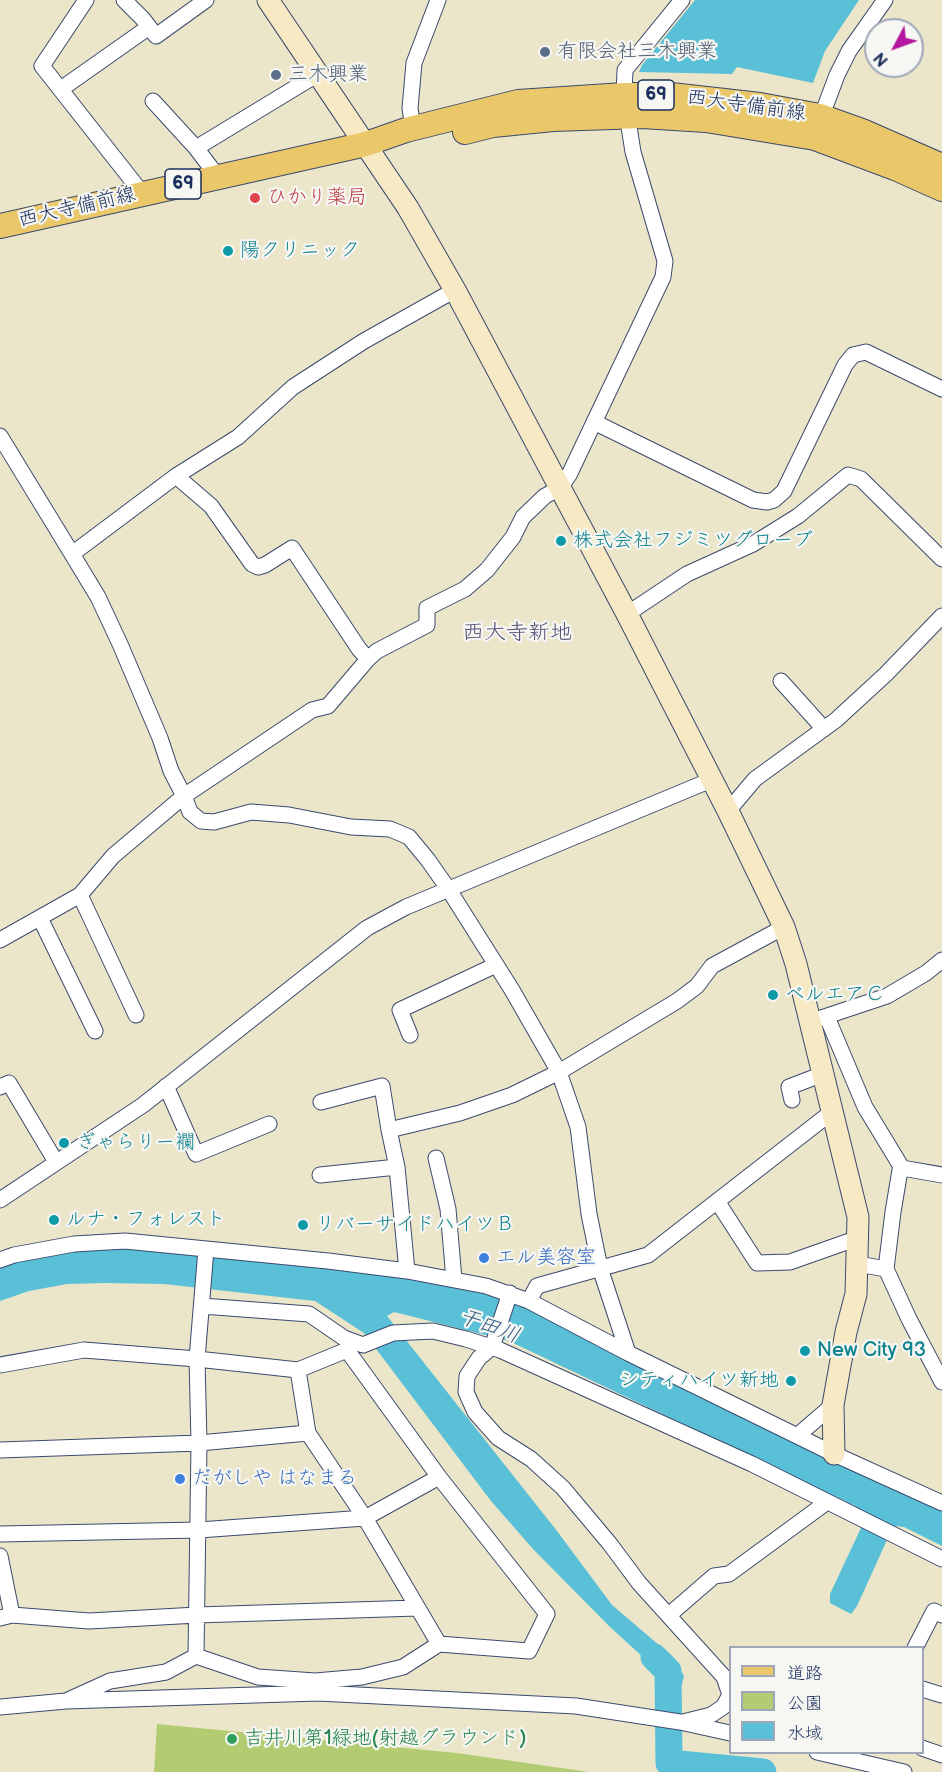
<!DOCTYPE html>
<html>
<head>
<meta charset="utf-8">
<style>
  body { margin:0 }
  #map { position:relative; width:942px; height:1772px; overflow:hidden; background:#ebe5c9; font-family:"Balsamiq Sans","Klee One",sans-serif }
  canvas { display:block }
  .legend { position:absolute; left:729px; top:1646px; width:195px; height:108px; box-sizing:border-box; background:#f6f6f2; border:2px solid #9ea6b7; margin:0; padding:8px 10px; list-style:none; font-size:18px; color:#1b2f5e }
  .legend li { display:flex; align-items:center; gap:12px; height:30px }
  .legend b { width:30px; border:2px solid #9ea6b7 }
  .north { position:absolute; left:864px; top:18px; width:60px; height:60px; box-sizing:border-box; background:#f6f6f2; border:2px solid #9ea6b7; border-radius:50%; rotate:229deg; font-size:16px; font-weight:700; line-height:24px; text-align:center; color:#1b2f5e }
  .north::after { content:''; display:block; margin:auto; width:21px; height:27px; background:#b5179e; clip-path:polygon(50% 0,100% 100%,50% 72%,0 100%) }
</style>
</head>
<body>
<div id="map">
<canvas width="942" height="1772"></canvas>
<ul class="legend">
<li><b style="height:8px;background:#eac769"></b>道路</li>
<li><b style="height:16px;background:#b3cc72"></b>公園</li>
<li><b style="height:16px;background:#59c0d7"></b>水域</li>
</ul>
<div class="north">N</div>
</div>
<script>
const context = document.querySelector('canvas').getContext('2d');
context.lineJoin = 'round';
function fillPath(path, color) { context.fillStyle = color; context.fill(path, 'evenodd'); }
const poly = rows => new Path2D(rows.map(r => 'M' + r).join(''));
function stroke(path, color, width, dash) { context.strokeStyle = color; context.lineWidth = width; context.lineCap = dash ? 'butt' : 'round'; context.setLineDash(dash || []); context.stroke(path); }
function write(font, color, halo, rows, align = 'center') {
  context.font = font + ' "Balsamiq Sans","Klee One",sans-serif'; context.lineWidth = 4.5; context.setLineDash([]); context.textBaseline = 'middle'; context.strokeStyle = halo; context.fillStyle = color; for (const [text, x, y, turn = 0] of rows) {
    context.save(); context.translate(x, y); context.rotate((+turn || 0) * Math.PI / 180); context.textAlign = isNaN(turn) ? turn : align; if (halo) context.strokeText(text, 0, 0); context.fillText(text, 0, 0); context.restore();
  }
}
fillPath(poly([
  [157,1724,457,1753,589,1772,154,1772]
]), '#b3cc72');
fillPath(poly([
  [695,0,859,0,825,51,813,83,737,67,732,74,639,72,642,65],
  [120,1245,444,1282,499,1294,942,1508,942,1546,904,1527,896,1526,892,1529,857,1606,851,1614,830,1603,830,1594,861,1528,859,1514,855,1506,509,1341,394,1312,387,1316,557,1531,612,1605,673,1657,684,1676,681,1688,659,1687,657,1670,609,1626,533,1549,491,1501,364,1333,315,1301,164,1284,104,1283,67,1284,29,1291,0,1301,0,1267,44,1253]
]), '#59c0d7');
stroke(poly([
  [654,1657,668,1671,669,1763,763,1772]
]), '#59c0d7', 27);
const street = poly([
  [86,0,42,66,142,193],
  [124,0,143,19,156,36,206,0],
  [61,89,149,27],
  [153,101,196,148],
  [819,123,837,75,849,51,885,0],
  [413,129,410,108,414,63,438,0],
  [218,177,196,148,318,74],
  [594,422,753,500,767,502,774,500,784,491,845,365,853,355,866,352,942,389],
  [0,436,72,554],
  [176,476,211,506,252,564,258,567,265,565,292,548,359,649,368,659,377,651,427,625,427,608,465,589,487,570,513,537,523,517,545,496,560,488,569,475,663,277,665,261,633,152,624,95,625,70,682,0],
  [627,614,687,574,753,544,798,516,848,475,861,479,942,559],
  [368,659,328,706,312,710,184,796,190,812,201,821,214,822,251,812,289,815,351,827,390,829,409,837,428,860,449,890,512,990,559,1072,578,1127,589,1214,600,1268,628,1353],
  [781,681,824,729],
  [728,811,755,779,836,720,886,674,942,616],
  [80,895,136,1015],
  [40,918,95,1031],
  [0,940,80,895,113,856,184,796,171,771,160,738,120,644,98,597,72,554,176,476,238,437,293,387,364,341,455,290],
  [827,1017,865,1107,902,1168,942,1175],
  [818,1019,887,996,926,973,942,960],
  [410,1035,400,1010,496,965],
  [166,1086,196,1154,269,1124],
  [0,1087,9,1083,56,1162],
  [792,1100,789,1087,823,1074],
  [321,1102,382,1086,389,1130],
  [436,1158,448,1209,454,1280],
  [902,1168,900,1170,893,1212,886,1269,909,1319,942,1382],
  [320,1175,397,1167],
  [0,1200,143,1105,367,928,406,907,711,780],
  [717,1201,757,1263,790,1262,858,1238],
  [0,1260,14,1255,74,1244,125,1241,328,1261,407,1271,486,1286,529,1301,628,1353,834,1454,942,1503],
  [858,1264,886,1269],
  [407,1271,397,1167,389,1130,460,1113,512,1095,559,1072,677,1001,697,986,712,966,784,927],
  [510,1293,492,1347,479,1358,467,1376,466,1392,475,1412,498,1438,531,1459,563,1488,610,1544,639,1583,724,1677,730,1695,723,1707,711,1715,683,1722],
  [529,1301,537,1286,648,1255,833,1111],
  [202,1306,309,1314,344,1338,363,1345,393,1333,433,1331,466,1339,500,1350,752,1464,942,1559],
  [0,1365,84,1350,197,1359,206,1249],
  [298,1370,308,1433,365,1518,439,1644],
  [797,1436,833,1405],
  [0,1450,199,1443,308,1433],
  [0,1534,199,1530,365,1518,439,1477],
  [0,1556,12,1615],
  [669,1615,714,1576,729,1574,827,1502],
  [0,1618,12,1615,89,1621,197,1615,417,1608],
  [915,1648,934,1611,942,1615],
  [922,1689,942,1695],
  [66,1701,110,1681,166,1672,196,1656,199,1443,197,1359,298,1370,347,1350,439,1477,547,1614,529,1651,439,1644,403,1667,362,1677,315,1681,258,1677,196,1656],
  [0,1707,66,1701,318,1693,576,1706,680,1722,730,1733],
  [922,1748,942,1755],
  [817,1752,904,1772]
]);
const secondary = poly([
  [268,0,408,208,455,290,627,614,728,811,784,927,796,964,858,1217,856,1294,846,1332,833,1405,834,1454]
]);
const primary = poly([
  [465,132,493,125,553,119,642,116,706,120,815,138,895,168,942,189],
  [0,226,366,144,406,130,518,102,624,95,671,95,760,105,820,116,862,131,942,166]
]);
stroke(street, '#3a4a6e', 17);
stroke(secondary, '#3a4a6e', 23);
stroke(primary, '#3a4a6e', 26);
stroke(street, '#fff', 15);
stroke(secondary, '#f7e9c3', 21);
stroke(primary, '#eac769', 24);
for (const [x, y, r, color] of [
  [545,52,6,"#5c6f8a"],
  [276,75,6,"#5c6f8a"],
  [255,198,6,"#e0444e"],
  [228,251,6,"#0f9aa8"],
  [561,541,6,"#0f9aa8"],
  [773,995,6,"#0f9aa8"],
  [64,1143,6,"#0f9aa8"],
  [54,1220,6,"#0f9aa8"],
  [303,1225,6,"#0f9aa8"],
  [484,1258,6,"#3f7fe0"],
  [805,1351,6,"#0f9aa8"],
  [791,1381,6,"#0f9aa8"],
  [180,1479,6,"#3f7fe0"],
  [232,1739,6,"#2e9e5b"]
]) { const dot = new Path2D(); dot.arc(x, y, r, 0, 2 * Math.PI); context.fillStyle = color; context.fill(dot); stroke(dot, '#f6f6f2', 2); }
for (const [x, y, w] of [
  [656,95,36],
  [183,184,36]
]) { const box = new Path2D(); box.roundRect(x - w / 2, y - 15, w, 30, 4.5); context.fillStyle = '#f6f6f2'; context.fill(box); stroke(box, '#1b2f5e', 1.5); }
write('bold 18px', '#1b2f5e', null, [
  ["69",656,95],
  ["69",183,184]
]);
write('20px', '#4e5e75', '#f6f6f2', [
  ["有限会社三木興業",557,52],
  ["三木興業",288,75]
], 'left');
write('20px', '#1b2f5e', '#f6f6f2', [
  ["西大寺備前線",746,106,8],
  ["西大寺備前線",77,208,-13]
]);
write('20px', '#be3a42', '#f6f6f2', [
  ["ひかり薬局",267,198]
], 'left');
write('20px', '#0d838f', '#f6f6f2', [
  ["陽クリニック",240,251],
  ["株式会社フジミツグローブ",573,541],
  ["ベルエアＣ",785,995],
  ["ぎゃらりー襴",76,1143],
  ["ルナ・フォレスト",66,1220],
  ["リバーサイドハイツＢ",315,1225],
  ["New City 93",817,1351],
  ["シティハイツ新地",779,1381,"right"]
], 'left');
write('20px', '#366cbe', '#f6f6f2', [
  ["エル美容室",496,1258],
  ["だがしや はなまる",192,1479]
], 'left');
write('20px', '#27864d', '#f6f6f2', [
  ["吉井川第1緑地(射越グラウンド)",244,1739]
], 'left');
write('italic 21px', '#2e5a82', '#f6f6f2', [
  ["干田川",489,1327,20]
]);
write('22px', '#595478', '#f6f6f2', [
  ["西大寺新地",517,633]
]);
</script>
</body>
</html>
